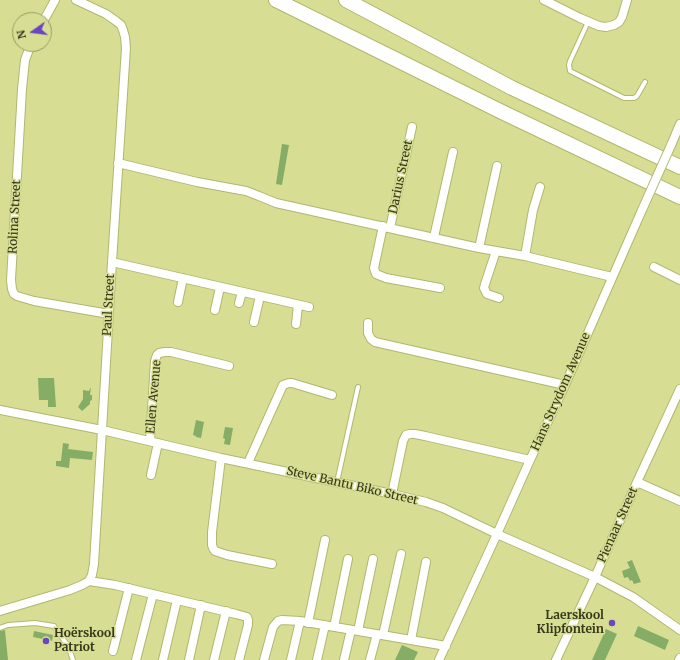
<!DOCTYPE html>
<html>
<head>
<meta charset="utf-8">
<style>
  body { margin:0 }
  #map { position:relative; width:680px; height:660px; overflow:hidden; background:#d7de93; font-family:Merriweather,serif }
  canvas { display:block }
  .north { position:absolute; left:12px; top:12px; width:40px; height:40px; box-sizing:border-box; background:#d7de93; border:1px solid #979c62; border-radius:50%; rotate:256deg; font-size:11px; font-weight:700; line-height:16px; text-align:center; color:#363819 }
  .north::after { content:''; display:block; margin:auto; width:14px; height:18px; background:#6a46bf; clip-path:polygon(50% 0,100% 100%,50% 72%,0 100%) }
</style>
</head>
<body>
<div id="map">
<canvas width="680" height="660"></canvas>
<div class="north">N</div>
</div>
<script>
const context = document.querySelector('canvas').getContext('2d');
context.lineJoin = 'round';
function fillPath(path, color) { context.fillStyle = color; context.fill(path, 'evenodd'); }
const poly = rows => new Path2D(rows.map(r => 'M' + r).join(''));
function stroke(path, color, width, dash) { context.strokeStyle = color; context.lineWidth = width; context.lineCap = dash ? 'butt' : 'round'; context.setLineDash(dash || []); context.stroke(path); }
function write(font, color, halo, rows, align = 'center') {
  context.font = font + ' Merriweather,serif'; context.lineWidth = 3; context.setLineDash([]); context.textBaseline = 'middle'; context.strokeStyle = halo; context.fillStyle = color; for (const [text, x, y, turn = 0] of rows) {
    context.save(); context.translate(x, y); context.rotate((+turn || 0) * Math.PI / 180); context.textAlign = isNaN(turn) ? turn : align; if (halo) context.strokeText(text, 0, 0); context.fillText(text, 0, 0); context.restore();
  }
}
fillPath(poly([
  [282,144,289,145,282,185,276,184],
  [38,378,54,378,56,407,48,407,48,400,39,400],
  [91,387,90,395,92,395,92,400,90,401,90,404,82,411,78,407,83,399,83,390,89,391],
  [196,420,204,422,201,438,196,437,196,436,193,435],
  [225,427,233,428,230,445,224,444,225,439,223,438],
  [63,443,69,444,68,449,93,452,92,460,70,458,69,468,56,466,56,461,61,461],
  [632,560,641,582,634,584,632,580,630,581,628,577,624,578,622,571,630,568,627,562],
  [638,626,669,640,665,650,634,636],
  [606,629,617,634,605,660,592,660],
  [5,630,8,660,0,660,0,631],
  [34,631,53,635,52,641,33,637],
  [402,645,418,652,414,660,395,660]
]), '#85ad66');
const service = poly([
  [588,22,570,61,569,65,570,71,624,98,634,98,637,96,645,82],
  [337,482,358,387],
  [0,628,8,625,35,623,54,626,68,646,73,660]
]);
const minor = poly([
  [76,0,106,14,116,21,121,25,123,30,125,37,126,48,112,262,94,564,92,575,89,581],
  [544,0,580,18,599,26,606,27,614,25,619,22,622,17,627,0],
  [44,20,55,0],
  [31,44,25,60,22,89,11,280,12,289,14,294,17,296,34,301,109,314],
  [672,143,680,124],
  [118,163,197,182,246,191,259,196,276,203,479,248,525,256,612,277],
  [383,226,374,268,376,274,386,278,440,288],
  [390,228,412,127],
  [434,237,453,152],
  [479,248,497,166],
  [496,251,485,284,484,288,487,294,499,298],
  [525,256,533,210,540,187],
  [112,262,309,307],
  [654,267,680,280],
  [178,302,183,278],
  [239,303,242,292],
  [215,310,220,287],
  [254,322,260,296],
  [368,323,368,333,371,339,375,342,565,385],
  [296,324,298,305],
  [0,410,102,430,221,458,392,494,426,502,443,508,497,534,595,577,633,597,680,630],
  [150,441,155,361,157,355,159,353,165,352,171,352,229,366],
  [221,458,212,532,212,545,213,548,215,551,227,555,272,564],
  [248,463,264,427,283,385,289,383,292,383,332,395],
  [151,475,158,443],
  [637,482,680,501],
  [392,494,403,441,406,435,410,434,415,434,425,436,530,460],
  [89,581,115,585,236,614,247,617,248,620,248,625,239,660],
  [0,611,70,590,82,585,89,581],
  [308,623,325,540],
  [334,627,348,559],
  [358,631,373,559],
  [383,635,401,554],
  [411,640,426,562],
  [113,651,129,588],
  [136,660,153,594],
  [163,660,177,600],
  [189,660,201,605],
  [214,660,226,611],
  [264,660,273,627,278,621,282,620,300,621,446,646],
  [291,660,300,621],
  [317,660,325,625],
  [344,660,351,630],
  [370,660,377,634],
  [439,660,497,534,530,460,565,385,642,210],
  [556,660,595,577,637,482,680,389],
  [679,660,680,658]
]);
const motorway = poly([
  [276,0,502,112,680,197],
  [346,0,512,88,680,167]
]);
stroke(service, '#b1b76d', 6);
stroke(minor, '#b1b76d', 10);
stroke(motorway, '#b1b76d', 16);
stroke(service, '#fff', 4);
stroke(minor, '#fff', 8);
stroke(motorway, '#fff', 14);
const minorBridge = poly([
  [642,210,672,143]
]);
stroke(minorBridge, '#b1b76d', 10, []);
stroke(minorBridge, '#fff', 8);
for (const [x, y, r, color] of [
  [612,623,4,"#6a46bf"],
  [46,641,4,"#6a46bf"]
]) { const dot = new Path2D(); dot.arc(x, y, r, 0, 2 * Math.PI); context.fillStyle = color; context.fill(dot); stroke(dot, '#d7de93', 1.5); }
write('12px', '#363819', '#d7de93', [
  ["Darius Street",401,177,-78],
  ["Rolina Street",15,217,-87],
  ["Paul Street",109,305,-87],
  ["Hans Strydom Avenue",561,392,-66],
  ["Ellen Avenue",154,397,-85],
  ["Steve Bantu Biko Street",352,486,13],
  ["Pienaar Street",618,525,-66]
]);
write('bold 12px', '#363819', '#d7de93', [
  ["Laerskool",604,616],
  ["Klipfontein",604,630],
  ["Hoërskool",54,634,"left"],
  ["Patriot",54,648,"left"]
], 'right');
</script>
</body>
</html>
